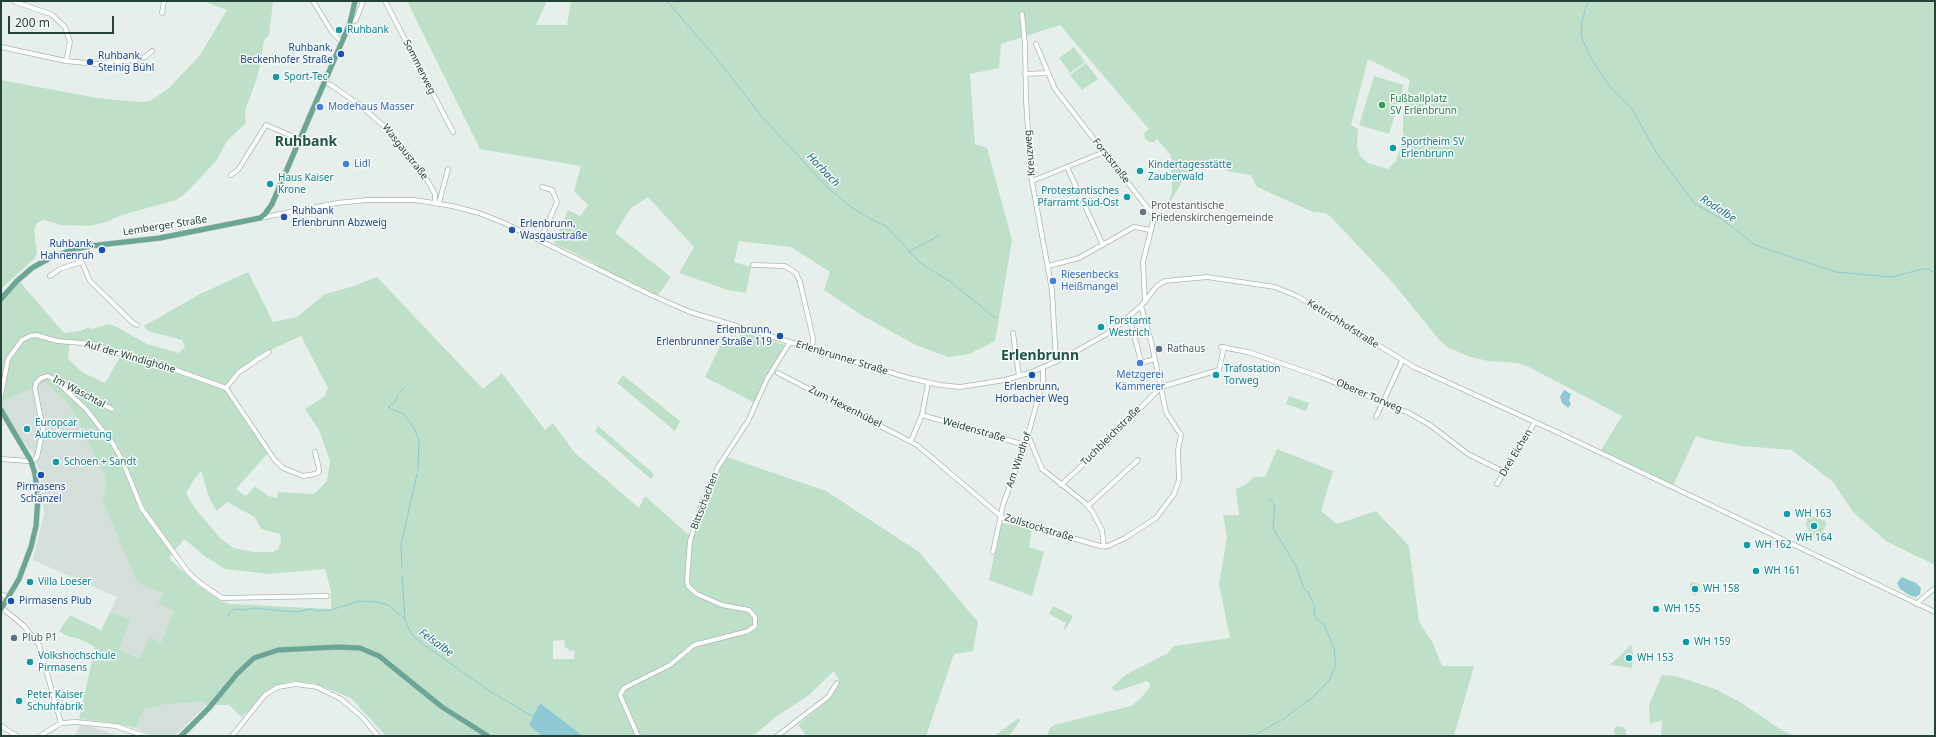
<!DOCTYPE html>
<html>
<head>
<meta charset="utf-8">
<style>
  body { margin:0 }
  #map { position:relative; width:1936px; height:737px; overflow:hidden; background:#e6efeb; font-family:"Noto Sans",sans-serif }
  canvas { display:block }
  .frame { position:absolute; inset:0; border:2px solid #24423a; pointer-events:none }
  .scale { position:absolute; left:8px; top:16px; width:106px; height:18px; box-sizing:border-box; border:2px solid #24423a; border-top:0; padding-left:5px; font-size:12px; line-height:14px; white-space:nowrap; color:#24423a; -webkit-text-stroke:3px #f7fbf9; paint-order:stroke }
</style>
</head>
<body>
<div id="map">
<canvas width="1936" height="737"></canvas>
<div class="frame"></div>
<div class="scale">200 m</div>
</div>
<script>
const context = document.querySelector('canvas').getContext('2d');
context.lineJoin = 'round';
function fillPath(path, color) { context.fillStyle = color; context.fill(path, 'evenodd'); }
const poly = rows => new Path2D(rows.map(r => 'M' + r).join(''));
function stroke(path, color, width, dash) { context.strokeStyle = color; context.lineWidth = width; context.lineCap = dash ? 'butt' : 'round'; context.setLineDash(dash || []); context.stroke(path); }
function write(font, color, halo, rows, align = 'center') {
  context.font = font + ' "Noto Sans",sans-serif'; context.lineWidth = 3; context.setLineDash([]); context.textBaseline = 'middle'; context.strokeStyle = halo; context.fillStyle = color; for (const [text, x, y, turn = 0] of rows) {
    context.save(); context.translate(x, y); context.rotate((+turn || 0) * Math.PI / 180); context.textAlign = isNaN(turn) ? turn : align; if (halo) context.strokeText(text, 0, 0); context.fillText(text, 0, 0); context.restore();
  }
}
fillPath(poly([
  [45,381,68,404,80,423,81,429,104,474,106,484,105,494,102,499,118,537,174,611,161,644,141,658,119,650,131,619,110,612,117,597,33,560,44,513,42,487,38,467,32,452,11,426,1,406,1,402],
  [200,702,204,702,206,705,175,736,153,736,136,728,144,709,169,704],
  [80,725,89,726,120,736,75,736]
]), '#d4dfda');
fillPath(poly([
  [208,1,273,1,269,35,264,41,258,75,245,111,246,123,227,141,216,161,187,192,176,200,122,215,106,222,90,226,61,225,44,220,37,223,34,230,37,253,35,258,1,289,1,80,97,98,139,102,150,101,169,88,200,55,227,10,208,3],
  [407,1,547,1,536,25,567,25,571,1,1935,1,1935,565,1886,541,1853,512,1833,482,1792,450,1742,446,1708,440,1696,436,1672,488,1600,452,1622,416,1529,367,1518,363,1488,361,1471,357,1449,348,1440,341,1394,284,1330,216,1325,213,1313,212,1257,187,1251,175,1232,172,1194,161,1168,206,1172,190,1171,155,1157,139,1154,142,1149,142,1145,139,1144,133,1149,129,1060,25,1001,44,999,68,970,74,975,144,987,148,1012,240,995,341,969,354,948,357,916,345,863,316,824,290,830,272,791,247,739,241,734,262,751,267,746,293,728,290,679,273,694,247,648,197,631,208,615,233,671,277,658,295,597,266,598,265,554,243,568,210,580,216,588,205,574,191,581,166,480,149],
  [1368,59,1410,80,1403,114,1403,140,1396,161,1388,169,1368,163,1361,157,1357,148,1358,129,1351,125],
  [1074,47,1085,62,1070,73,1059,58],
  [1086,63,1098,79,1082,90,1070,75],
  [1374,76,1404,85,1389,134,1359,125],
  [248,272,273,322,297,317,325,294,351,287,377,277,483,389,502,373,545,430,553,423,575,453,639,508,645,496,691,537,724,456,826,491,919,552,978,622,973,651,954,654,926,736,806,736,798,725,830,698,836,690,840,682,834,671,809,695,777,716,753,736,386,736,351,698,314,683,293,681,284,683,266,692,242,717,229,705,206,705,204,702,200,702,169,704,144,709,136,728,108,722,79,719,95,647,80,639,67,636,59,631,70,615,101,630,110,612,131,619,119,650,140,658,150,637,161,643,174,611,158,603,163,594,137,582,102,499,105,494,106,484,104,474,81,429,80,423,68,404,45,382,1,402,1,304,5,297,20,282,64,333,81,331,89,327,92,329,108,324,113,325,147,344,179,353,185,346,182,340,151,332,147,330,144,326,200,294],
  [301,336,328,388,325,396,305,409,319,430,330,461,327,481,314,494,278,492,277,498,268,496,255,486,246,496,236,489,268,453,226,389,223,388,236,372,259,355],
  [70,340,79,340,120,352,120,357,105,383,82,372,68,359],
  [201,471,210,500,217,511,227,502,255,517,261,529,280,534,281,543,278,549,273,552,253,552,234,548,221,539,194,507,186,493,195,478],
  [184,539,206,557,225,569,270,574,325,569,331,591,331,609,229,604,221,601,196,584,169,558],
  [564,640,565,648,568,648,569,651,575,650,574,659,553,659,553,641],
  [742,332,785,345,766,379,755,403,705,377,724,338,738,341],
  [623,375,680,421,675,431,617,383],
  [1289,396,1309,403,1306,411,1286,404],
  [598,426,654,474,651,479,595,431],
  [1277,449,1333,471,1321,511,1337,524,1376,511,1409,546,1419,622,1433,643,1442,666,1474,666,1454,736,1047,736,1050,728,1054,725,1131,706,1140,699,1150,687,1150,683,1147,681,1117,691,1113,690,1112,687,1127,674,1168,653,1174,646,1230,638,1219,584,1227,537,1223,515,1239,515,1236,489,1245,485,1254,477,1265,477],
  [1812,516,1825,521,1827,524,1818,539,1809,532,1806,524,1807,519],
  [1001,523,1032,529,1029,547,1044,552,1032,596,989,580],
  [1693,582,1699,584,1701,591,1694,596,1690,588,1690,584],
  [1053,606,1073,616,1065,630,1063,629,1066,623,1049,614],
  [1631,645,1633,654,1632,668,1610,665],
  [1662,675,1675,676,1715,689,1740,702,1783,731,1795,736,1661,736,1662,720,1650,724,1649,705],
  [1019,718,1020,721,1009,736,994,736],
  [1617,726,1623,727,1626,730,1627,736,1615,736,1614,729]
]), '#bfe0c8');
fillPath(poly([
  [1564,390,1571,394,1569,400,1571,404,1568,408,1562,403,1560,397],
  [1902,577,1916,583,1921,588,1920,594,1916,597,1911,596,1900,589,1897,583],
  [540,703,583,736,542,736,529,725]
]), '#8ec9d4');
stroke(poly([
  [667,1,721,64,763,118,828,188,847,204,870,219,886,226,919,262,951,282,995,318],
  [1588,1,1582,21,1581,36,1592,60,1610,87,1632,109,1656,152,1695,204,1722,219,1755,245,1836,272,1892,277,1922,269,1928,269,1935,273],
  [910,251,940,235],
  [400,392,405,387],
  [398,395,394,403,388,407,404,414,414,428,419,441,418,470],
  [402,569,401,545,417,474],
  [402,576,405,619],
  [228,616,230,612,235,609,245,610,253,608,297,612,310,609,319,611,331,610,359,601,377,602,388,605,405,619,411,634,420,642,491,692,534,717],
  [1253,736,1283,719,1313,697,1329,681,1335,667,1335,657,1334,648,1324,624,1317,620,1314,613,1315,607,1308,592,1304,589,1296,566,1273,528,1275,506,1269,499]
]), '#8ec9d4', 1);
const minor = poly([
  [313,1,332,32,341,41],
  [385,1,453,132],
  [15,2,51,14,65,27,70,42,66,61],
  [162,13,164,1],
  [1022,14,1025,44,1026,100,1031,176,1052,290,1056,362],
  [350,23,356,20,363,1],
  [1036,44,1055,89,1153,215,1154,218,1143,262,1145,302],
  [1,47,66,61,96,64,135,60,145,57,152,51],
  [1025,74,1047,73],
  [324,82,331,85,361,106,386,128,429,183,435,194,435,203],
  [1067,167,1103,245],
  [231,175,238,170,266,125,299,139],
  [1032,181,1104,152],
  [439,203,448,169],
  [260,218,337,203,367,200,415,200,452,206,479,213,504,223,651,295,690,312,909,378,940,385,960,387,1005,380,1032,372,1066,357,1112,331,1141,306,1157,286,1165,281,1207,277,1275,287,1297,296,1414,367,1559,433,1935,612],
  [540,241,557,202,552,190,542,187],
  [76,249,90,281,133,323,137,325],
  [753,265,785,266,796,273,800,282,813,338,812,349],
  [1048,266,1079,258,1134,227,1150,230],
  [50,276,60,269,81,262],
  [1129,317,1141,361,1144,362,1155,359],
  [1013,333,1019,376],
  [1221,347,1248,352,1321,377,1409,413,1430,425,1468,454,1504,472],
  [778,373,917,445,1003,518,1100,546,1108,546,1125,538,1156,518,1174,494,1179,480,1178,450,1181,435,1166,412,1151,341,1141,306],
  [55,380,86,409,113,444,122,460,142,509,188,572,200,583,222,598,327,596],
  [226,388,239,372,269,352],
  [1,395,8,359,22,340,30,336,36,335,57,341,83,343,173,369,226,388,274,459,283,468,303,476,315,474,319,472,319,469,315,452],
  [922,415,1025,445],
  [1376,417,1402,361],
  [1028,435,1042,469,1084,502,1092,511,1102,530,1104,547],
  [911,441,922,415,928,383],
  [1,459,28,461,34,460,37,457,43,429,35,389,36,383,41,378,48,376,112,409],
  [1497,484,1535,422],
  [1061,485,1104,445,1161,387,1219,370,1224,347],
  [1088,506,1138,460],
  [993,552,1003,505,1028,435,1043,381,1043,368],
  [1,594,8,598],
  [1916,604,1935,588],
  [2,608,24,626,39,645,61,723],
  [1,726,17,736],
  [40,736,61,723,76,722,116,726,145,736],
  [232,736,265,695,278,687,296,684,317,687,341,699,362,717,378,736],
  [638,736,620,695,624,688,670,665,694,645,748,631,755,626,755,617,749,610,722,605,697,594,688,586,687,580,690,541,701,506,718,467,748,421,767,379,790,342],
  [777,736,828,697,837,683]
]);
const major = poly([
  [1,299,17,281,32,268,50,258,71,250,90,246,160,238,260,218,265,214,272,204,350,23,355,1],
  [1,410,31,461,35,474,38,498,36,526,31,547,19,579,1,609],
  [181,736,209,708,237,674,254,658,278,650,338,647,360,648,379,656,442,707,488,736]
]);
stroke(minor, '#a8b8b2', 5.5);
stroke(major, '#c2cac8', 6);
stroke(minor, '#fff', 4);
stroke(major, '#6aa596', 5);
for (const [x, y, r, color] of [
  [339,30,4,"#0f9aa8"],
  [341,54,4,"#1a4fb4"],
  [90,62,4,"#1a4fb4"],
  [276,77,4,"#0f9aa8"],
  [1382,105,4,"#2e9e5b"],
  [320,107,4,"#3f7fe0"],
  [1393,148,4,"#0f9aa8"],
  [346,164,4,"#3f7fe0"],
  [1140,171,4,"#0f9aa8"],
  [270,184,4,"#0f9aa8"],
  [1127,197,4,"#0f9aa8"],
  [1143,212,4,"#6b7280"],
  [284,217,4,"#1a4fb4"],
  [512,230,4,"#1a4fb4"],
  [102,250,4,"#1a4fb4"],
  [1053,281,4,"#3f7fe0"],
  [1101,327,4,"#0f9aa8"],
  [780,336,4,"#1a4fb4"],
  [1159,349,4,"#5c6f8a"],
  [1140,363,4,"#3f7fe0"],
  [1032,375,4,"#1a4fb4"],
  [1216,375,4,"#0f9aa8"],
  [27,429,4,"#0f9aa8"],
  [56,462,4,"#0f9aa8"],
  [41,475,4,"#1a4fb4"],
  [1787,514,4,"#0f9aa8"],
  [1814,526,4,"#0f9aa8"],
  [1747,545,4,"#0f9aa8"],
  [1756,571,4,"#0f9aa8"],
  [30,582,4,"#0f9aa8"],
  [1695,589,4,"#0f9aa8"],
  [11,601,4,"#1a4fb4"],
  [1656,609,4,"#0f9aa8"],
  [14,638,4,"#5c6f8a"],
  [1686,642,4,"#0f9aa8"],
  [1629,658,4,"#0f9aa8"],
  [30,662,4,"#0f9aa8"],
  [19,701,4,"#0f9aa8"]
]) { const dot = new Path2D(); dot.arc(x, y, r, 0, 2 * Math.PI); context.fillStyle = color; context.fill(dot); stroke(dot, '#f7fbf9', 1.5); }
write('10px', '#0d838f', '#f7fbf9', [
  ["Ruhbank",347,30],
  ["Sport-Tec",284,77],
  ["Sportheim SV",1401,142],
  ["Erlenbrunn",1401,154],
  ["Kindertagesstätte",1148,165],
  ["Zauberwald",1148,177],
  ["Haus Kaiser",278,178],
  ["Krone",278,190],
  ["Protestantisches",1119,191,"right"],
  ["Pfarramt Süd-Ost",1119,203,"right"],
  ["Forstamt",1109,321],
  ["Westrich",1109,333],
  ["Trafostation",1224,369],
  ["Torweg",1224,381],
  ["Europcar",35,423],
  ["Autovermietung",35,435],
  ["Schoen + Sandt",64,462],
  ["WH 163",1795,514],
  ["WH 164",1814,538,"center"],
  ["WH 162",1755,545],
  ["WH 161",1764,571],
  ["Villa Loeser",38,582],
  ["WH 158",1703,589],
  ["WH 155",1664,609],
  ["WH 159",1694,642],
  ["Volkshochschule",38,656],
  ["Pirmasens",38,668],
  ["WH 153",1637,658],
  ["Peter Kaiser",27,695],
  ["Schuhfabrik",27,707]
], 'left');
write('10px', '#164399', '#f7fbf9', [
  ["Ruhbank,",333,48,"right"],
  ["Beckenhofer Straße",333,60,"right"],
  ["Ruhbank,",98,56],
  ["Steinig Bühl",98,68],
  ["Ruhbank",292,211],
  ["Erlenbrunn Abzweig",292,223],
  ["Erlenbrunn,",520,224],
  ["Wasgaustraße",520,236],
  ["Ruhbank,",94,244,"right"],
  ["Hahnenruh",94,256,"right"],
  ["Erlenbrunn,",772,330,"right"],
  ["Erlenbrunner Straße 119",772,342,"right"],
  ["Erlenbrunn,",1032,387,"center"],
  ["Horbacher Weg",1032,399,"center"],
  ["Pirmasens",41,487,"center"],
  ["Schänzel",41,499,"center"],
  ["Pirmasens Plub",19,601]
], 'left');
write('10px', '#24423a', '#f7fbf9', [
  ["Sommerweg",419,67,63],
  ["Wasgaustraße",405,152,52],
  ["Kreuzweg",1030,153,-95],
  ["Forststraße",1111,161,52],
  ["Lemberger Straße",165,226,-9],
  ["Kettrichhofstraße",1343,324,32],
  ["Auf der Windighöhe",130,357,16],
  ["Erlenbrunner Straße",842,358,17],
  ["Im Waschtal",79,392,28],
  ["Oberer Torweg",1369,396,23],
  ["Zum Hexenhübel",845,407,27],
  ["Weidenstraße",974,430,16],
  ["Tuchbleichstraße",1111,436,-45],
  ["Drei Eichen",1516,453,-59],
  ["Am Windhof",1019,460,-71],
  ["Bittschachen",705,501,-69],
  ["Zollstockstraße",1039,528,17]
]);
write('10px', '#27864d', '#f7fbf9', [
  ["Fußballplatz",1390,99],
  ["SV Erlenbrunn",1390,111]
], 'left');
write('10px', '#366cbe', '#f7fbf9', [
  ["Modehaus Masser",328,107],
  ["Lidl",354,164],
  ["Riesenbecks",1061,275],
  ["Heißmangel",1061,287],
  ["Metzgerei",1140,375,"center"],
  ["Kämmerer",1140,387,"center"]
], 'left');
write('10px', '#5b616d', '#f7fbf9', [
  ["Protestantische",1151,206],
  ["Friedenskirchengemeinde",1151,218]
], 'left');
write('10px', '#4e5e75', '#f7fbf9', [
  ["Rathaus",1167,349],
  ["Plub P1",22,638]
], 'left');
write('italic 11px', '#1c6f80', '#f7fbf9', [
  ["Horbach",823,170,46],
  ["Rodalbe",1718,209,33],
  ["Felsalbe",436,643,36]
]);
write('bold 14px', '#1f5548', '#f7fbf9', [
  ["Ruhbank",306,142],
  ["Erlenbrunn",1040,356]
]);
</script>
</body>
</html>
